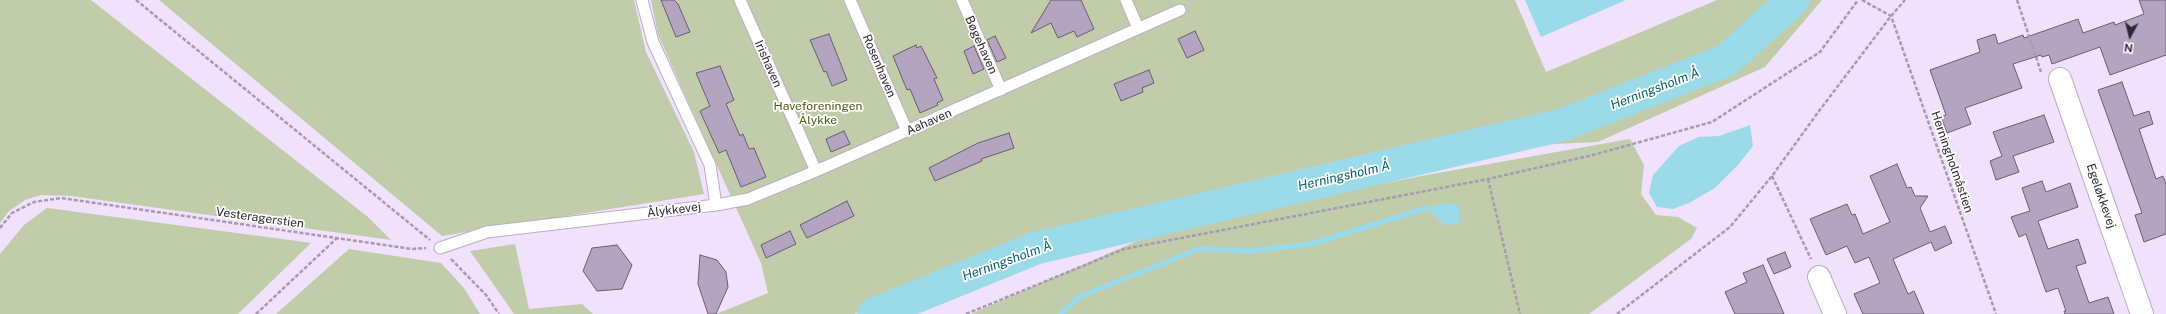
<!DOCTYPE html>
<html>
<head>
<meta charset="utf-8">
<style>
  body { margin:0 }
  #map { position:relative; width:2166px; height:314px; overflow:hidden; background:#f0e1fd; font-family:"Public Sans",sans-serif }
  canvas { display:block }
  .north { position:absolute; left:2110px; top:16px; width:40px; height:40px; -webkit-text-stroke:3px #fff; paint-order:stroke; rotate:187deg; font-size:11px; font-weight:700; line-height:16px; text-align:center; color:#2e2833 }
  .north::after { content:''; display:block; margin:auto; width:14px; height:18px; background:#2e2833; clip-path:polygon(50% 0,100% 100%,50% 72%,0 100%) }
</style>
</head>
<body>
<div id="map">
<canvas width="2166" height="314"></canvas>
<div class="north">N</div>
</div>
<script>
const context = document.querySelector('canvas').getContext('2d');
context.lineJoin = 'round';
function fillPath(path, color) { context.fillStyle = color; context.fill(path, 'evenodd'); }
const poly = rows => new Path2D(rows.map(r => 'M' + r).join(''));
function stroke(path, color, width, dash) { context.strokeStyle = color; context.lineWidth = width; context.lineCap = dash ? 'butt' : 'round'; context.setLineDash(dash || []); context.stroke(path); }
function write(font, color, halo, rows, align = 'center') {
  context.font = font + ' "Public Sans",sans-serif'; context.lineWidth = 3.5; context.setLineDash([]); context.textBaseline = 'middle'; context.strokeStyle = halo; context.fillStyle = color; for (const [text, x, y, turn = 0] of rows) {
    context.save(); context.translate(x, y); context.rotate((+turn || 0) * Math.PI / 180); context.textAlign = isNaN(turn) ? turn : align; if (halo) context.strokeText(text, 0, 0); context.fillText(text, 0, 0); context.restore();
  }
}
fillPath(poly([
  [0,0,91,0,368,217,391,240,71,196,41,195,25,200,9,211,0,223],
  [159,0,634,0,646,52,694,152,704,194,442,236],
  [651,0,1515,0,1546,72,1717,0,1822,0,1765,67,1598,142,1375,152,1122,212,971,268,854,314,716,314,768,293,761,263,658,35],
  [1630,139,1644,165,1641,194,1656,215,1678,217,1697,228,1691,239,1589,314,971,314,1171,226,1421,176],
  [47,208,290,240,311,243,238,314,0,314,0,254,24,225],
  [515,244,529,309,582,304,593,314,514,314,470,251],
  [349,249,441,263,464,288,480,314,276,314]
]), '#c1ccaa');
fillPath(poly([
  [1525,0,1626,0,1541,37],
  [1750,125,1753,146,1738,165,1715,188,1689,203,1673,209,1657,207,1649,193,1653,175,1679,146,1699,137,1719,136],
  [1443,203,1459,205,1459,223,1444,225,1427,208]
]), '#9bdbe9');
stroke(poly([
  [1060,314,1079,297,1199,249,1249,251,1311,244,1427,208]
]), '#9bdbe9', 5.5);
stroke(poly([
  [874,314,1036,248,1562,125,1727,60,1793,0]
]), '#9bdbe9', 33);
const building = poly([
  [661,0,674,0,678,4,690,32,676,37,661,0],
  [1051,0,1081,0,1094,29,1077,37,1074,31,1058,38,1051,23,1031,33,1051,0],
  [2139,0,2166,0,2166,55,2110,75,2100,47,2052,64,2049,55,2042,57,2041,55,2013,64,2022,88,1965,108,1971,124,1947,133,1941,117,1946,115,1930,70,1980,52,1977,40,1995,34,1998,44,2023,35,2024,38,2078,19,2083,33,2114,22,2115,25,2144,14,2139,0],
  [1195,31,1204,50,1187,58,1178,39,1195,31],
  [829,34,847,80,832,86,826,71,824,72,810,40,829,34],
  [995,36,1006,58,997,62,987,40,995,36],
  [916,45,917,48,921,46,937,78,934,79,943,100,937,103,938,105,920,113,910,89,907,90,893,56,916,45],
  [974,46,984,69,973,74,964,51,974,46],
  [720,66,734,100,726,104,740,136,743,134,749,149,754,148,766,177,741,187,726,150,719,153,700,111,710,106,696,73,720,66],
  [1149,70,1154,83,1142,88,1143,92,1121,101,1114,84,1149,70],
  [2122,82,2134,116,2149,111,2153,124,2139,129,2156,179,2163,176,2166,184,2166,234,2144,242,2135,215,2142,213,2098,90,2122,82],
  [2044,115,2054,142,2013,156,2019,172,1996,180,1990,161,2002,156,1993,132,2044,115],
  [844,131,850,144,831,152,826,139,844,131],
  [1009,133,1014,148,981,159,982,161,935,181,929,168,978,143,1009,133],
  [1897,164,1907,188,1911,187,1915,196,1928,196,1920,208,1930,232,1945,226,1952,243,1935,251,1931,242,1893,259,1908,294,1914,291,1924,314,1863,314,1854,294,1880,283,1869,257,1855,263,1847,246,1826,255,1810,219,1847,204,1852,215,1855,214,1863,234,1890,222,1870,176,1897,164],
  [2042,181,2046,192,2070,183,2078,207,2038,221,2048,249,2078,239,2086,263,2076,266,2089,303,2108,297,2114,314,2065,314,2064,311,2066,311,2058,288,2046,292,2026,234,2019,237,2011,217,2030,211,2022,188,2042,181],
  [847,201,854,216,807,238,800,225,847,201],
  [790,231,796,244,766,258,761,245,790,231],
  [617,245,632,265,622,289,597,291,583,271,592,248,617,245],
  [1785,252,1791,267,1774,274,1767,259,1785,252],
  [700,255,717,260,726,272,728,287,716,314,708,314,698,284,700,255],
  [1763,265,1784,314,1735,314,1725,292,1747,282,1743,273,1763,265]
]);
fillPath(building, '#b3a5bf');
stroke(building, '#6a5d75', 1);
const service = poly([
  [740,0,816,171],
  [850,0,907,131],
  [962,0,1001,90],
  [1126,0,1138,28],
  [716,205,748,199,816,171,1180,10],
  [440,248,487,232,716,205,710,165,653,42,642,0]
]);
const minor = poly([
  [2060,79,2142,314],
  [1819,277,1835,314]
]);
stroke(service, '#bbadc7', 13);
stroke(minor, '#bbadc7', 24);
stroke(poly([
  [136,0,430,240],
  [1862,0,1891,16,1996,314],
  [2017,0,2041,72],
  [1772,176,1811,259],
  [1488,179,1520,314],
  [0,228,12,213,34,202,61,198,412,249,426,248],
  [451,259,486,295,499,314],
  [256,314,337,238],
  [966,314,1124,249,1488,179,1593,155,1712,122,1820,52,1858,0],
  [1617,314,1730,227,1772,176,1819,111,1891,16,1905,0]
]), '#a69bb0', 2.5, [4, 2]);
stroke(service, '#fff', 11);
stroke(minor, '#fff', 22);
write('12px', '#2e2833', '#fff', [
  ["Bøgehaven",981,45,66],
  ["Irishaven",768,64,66],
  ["Rosenhaven",879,66,67],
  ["Aahaven",929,122,-24],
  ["Herningholmåstien",1952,162,71],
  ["Egeløkkevej",2101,196,71],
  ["Ålykkevej",674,210,-7],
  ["Vesteragerstien",260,218,8]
]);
write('12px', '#4a5a10', '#fff', [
  ["Haveforeningen",818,106],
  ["Ålykke",818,120]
]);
write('italic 13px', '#03616f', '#fff', [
  ["Herningsholm Å",1655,89,-21],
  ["Herningsholm Å",1344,176,-13],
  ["Herningsholm Å",1007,261,-20]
]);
</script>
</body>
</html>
